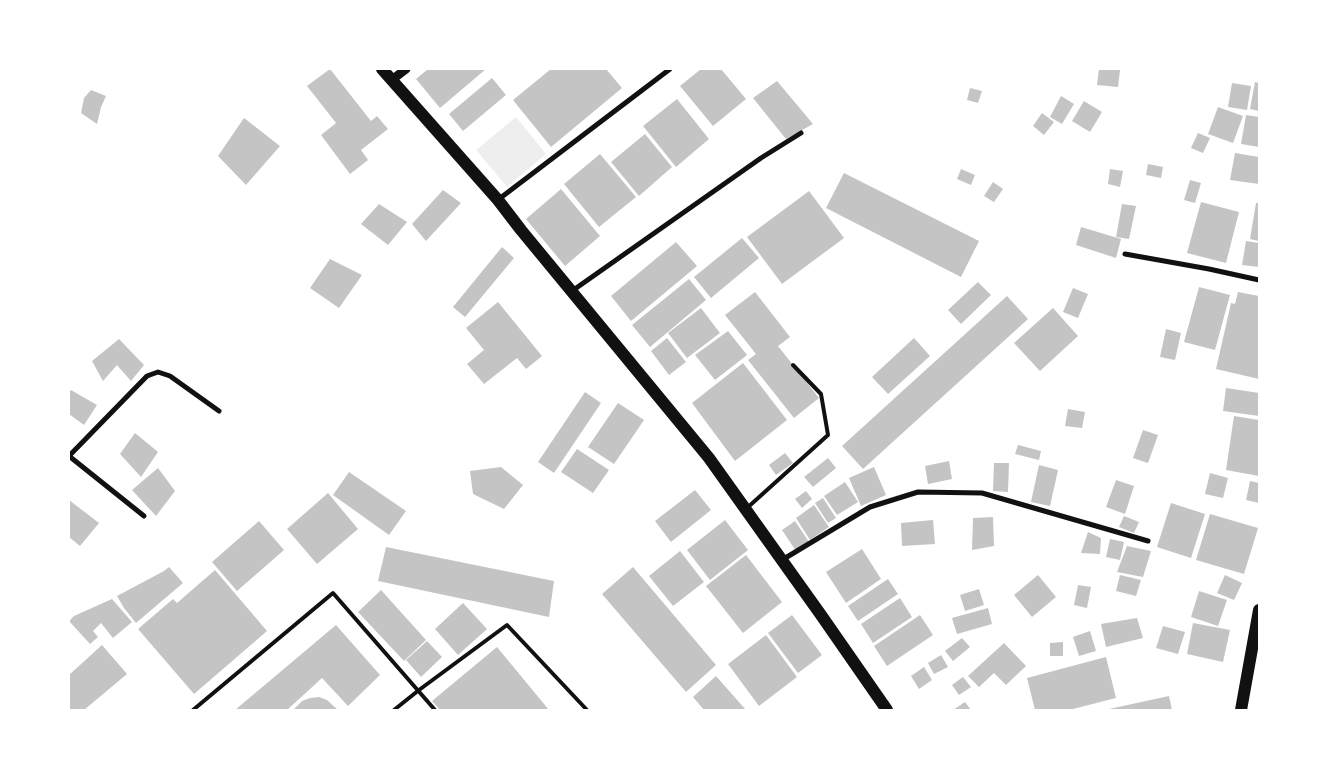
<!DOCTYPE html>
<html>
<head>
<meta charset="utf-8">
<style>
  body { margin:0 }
  #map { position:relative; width:1328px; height:779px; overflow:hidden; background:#fff; font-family:"Asap Condensed",sans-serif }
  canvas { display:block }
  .frame { position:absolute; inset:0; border:70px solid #fff; pointer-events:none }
</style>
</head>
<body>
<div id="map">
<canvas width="1328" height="779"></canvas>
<div class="frame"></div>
</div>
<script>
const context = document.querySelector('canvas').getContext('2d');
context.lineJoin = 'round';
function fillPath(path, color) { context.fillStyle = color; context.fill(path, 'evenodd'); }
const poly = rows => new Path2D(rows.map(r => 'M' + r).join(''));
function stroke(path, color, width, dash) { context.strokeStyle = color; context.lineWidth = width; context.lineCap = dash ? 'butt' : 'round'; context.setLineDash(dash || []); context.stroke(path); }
fillPath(poly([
  [516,117,546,154,507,187,476,150]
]), '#eee');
fillPath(poly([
  [330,69,371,121,377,116,388,129,361,150,368,160,350,174,321,135,336,123,307,86],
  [428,69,486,69,440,108,416,79],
  [551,69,606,69,622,88,551,147,513,100],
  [701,69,721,69,746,99,713,126,680,86],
  [1099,69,1120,70,1118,87,1097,85],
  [492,78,506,95,463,131,449,114],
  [777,81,813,124,786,139,753,98],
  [1255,82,1259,83,1259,111,1250,109],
  [1232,83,1251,86,1247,110,1228,107],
  [970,88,982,91,978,103,967,100],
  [91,90,106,96,101,107,97,124,81,113,84,98],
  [1061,96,1074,104,1062,124,1050,117],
  [677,99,709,139,676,167,643,126],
  [1084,101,1102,112,1090,132,1072,121],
  [1218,107,1243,116,1233,143,1208,134],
  [1042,113,1054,122,1044,135,1033,126],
  [1246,115,1259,117,1259,147,1241,144],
  [244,118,280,146,246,185,218,156],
  [1198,133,1210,138,1203,153,1191,148],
  [645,134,672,167,639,196,611,162],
  [1235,153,1259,157,1259,184,1230,180],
  [600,154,636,197,599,227,564,184],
  [1148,164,1163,167,1161,178,1146,175],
  [961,169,975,175,971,185,957,179],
  [1110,169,1123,171,1120,187,1108,184],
  [844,173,979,241,961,277,826,208],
  [1190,180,1201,183,1195,203,1184,200],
  [993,182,1003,189,994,202,984,196],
  [561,189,600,236,565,266,526,219],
  [443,190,461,203,426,241,412,224],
  [809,191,844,238,782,284,747,237],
  [1201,202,1239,212,1226,263,1187,253],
  [1256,203,1259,203,1259,241,1250,239],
  [379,204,407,222,388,245,361,224],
  [1122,204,1136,206,1129,239,1116,237],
  [1081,227,1121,239,1116,258,1076,245],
  [742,238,759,258,711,298,694,277],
  [1246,241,1259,243,1259,267,1242,265],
  [676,242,697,266,631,321,611,296],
  [502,247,514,258,465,317,453,307],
  [330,259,362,275,339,308,310,288],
  [689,279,706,300,650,347,632,325],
  [978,282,991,295,961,324,948,310],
  [1199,287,1230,295,1215,350,1184,342],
  [1073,288,1088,294,1078,318,1063,312],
  [755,292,790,337,778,346,819,398,794,418,748,360,756,354,725,315],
  [1238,292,1259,296,1259,379,1216,369,1231,303,1235,304],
  [1007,296,1028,319,863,469,842,446],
  [498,302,542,356,526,369,517,358,484,384,467,364,484,350,466,328],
  [701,308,720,333,687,358,668,333],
  [1053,308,1078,336,1040,371,1014,343],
  [1166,329,1181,333,1175,360,1160,357],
  [728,331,747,355,715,380,695,355],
  [667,338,686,362,669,375,651,351],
  [914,338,930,356,888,394,872,377],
  [119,339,144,365,131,381,117,365,103,381,92,361],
  [743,363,787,420,735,461,692,403],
  [1226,388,1259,393,1259,416,1223,411],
  [71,390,97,405,84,425,69,414,69,393],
  [585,392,601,403,554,473,538,462],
  [618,403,644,420,614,464,588,447],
  [1068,409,1085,412,1082,428,1065,426],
  [1234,416,1259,420,1259,476,1226,470],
  [1143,430,1158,435,1148,463,1133,458],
  [135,433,158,452,141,477,120,454],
  [1018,445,1041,451,1039,460,1015,454],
  [577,449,609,470,593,493,561,472],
  [785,453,793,463,776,475,769,465],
  [828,458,836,468,813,487,804,477],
  [949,461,952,479,928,484,925,466],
  [994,463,1009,463,1008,492,993,491],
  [1039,465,1058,470,1050,506,1031,502],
  [501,467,523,485,504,509,473,494,470,471],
  [874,467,886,495,861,506,849,478],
  [158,468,175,491,156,516,132,490],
  [349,472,406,511,389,535,333,495],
  [1210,473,1228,478,1223,498,1205,494],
  [1116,480,1134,486,1125,514,1106,507],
  [1250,481,1259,483,1259,503,1246,500],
  [845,482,858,502,837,515,824,496],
  [695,490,711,510,671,542,655,521],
  [806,491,812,499,802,508,795,499],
  [328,493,358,529,317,564,287,529],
  [823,498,836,518,828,523,815,503],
  [69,500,99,523,80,546,69,537],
  [1171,503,1205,514,1191,558,1157,547],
  [814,505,829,527,810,540,796,518],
  [1210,514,1258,528,1244,574,1196,560],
  [1124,516,1139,522,1134,533,1119,527],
  [993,517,994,546,972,550,973,518],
  [725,520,748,550,710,580,687,550],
  [933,520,935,544,902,546,901,523],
  [259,521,284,550,237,591,212,562],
  [795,521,809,542,796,551,782,530],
  [1088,532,1101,538,1100,554,1081,553],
  [1110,539,1124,542,1120,560,1106,557],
  [1127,546,1151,551,1143,577,1117,572],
  [386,547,554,581,549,617,378,581],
  [862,549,881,579,846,603,826,572],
  [680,551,704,582,673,606,649,576],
  [746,555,782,602,743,633,706,586],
  [169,567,183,583,136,623,124,608,117,596,164,571],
  [633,567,716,665,686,692,602,594],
  [215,570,267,631,194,694,138,629,173,599,177,603],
  [1038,575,1056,597,1032,617,1014,595],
  [1120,575,1141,580,1136,596,1116,591],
  [1225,575,1242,583,1234,600,1217,593],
  [888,579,898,594,858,621,848,606],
  [1078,585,1091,587,1087,608,1074,605],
  [979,589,984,605,965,611,960,595],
  [381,590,426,640,404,661,358,612],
  [1199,591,1227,600,1218,626,1191,617],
  [900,598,912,617,873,643,861,624],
  [112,599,132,622,113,638,101,623,93,631,98,637,90,644,69,621,74,616],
  [463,603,487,629,458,655,435,629],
  [988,608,992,624,957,634,952,618],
  [792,615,822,655,798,673,768,633],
  [920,615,933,635,887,666,874,646],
  [1137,618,1143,638,1106,647,1101,624],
  [1193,623,1230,630,1223,662,1187,654],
  [336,625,380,675,348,706,322,678,287,710,235,710],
  [1163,626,1185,632,1178,654,1156,648],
  [1090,631,1096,651,1079,656,1073,637],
  [766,635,797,677,759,706,728,664],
  [962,638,970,647,953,661,945,651],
  [427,641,442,657,421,677,406,660],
  [1063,642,1063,656,1050,656,1050,643],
  [1004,643,1026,666,1006,685,994,673,979,687,968,676],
  [102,645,127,674,84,710,69,710,69,675],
  [497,647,549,710,440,710,432,701],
  [941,655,948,667,934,674,928,663],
  [1106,657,1116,698,1069,710,1035,710,1027,678],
  [924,667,932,680,919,689,911,676],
  [716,676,746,710,704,710,693,697],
  [963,677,971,687,959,695,952,685],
  [1169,696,1172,710,1109,710,1109,709],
  [319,697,327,700,338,710,293,710,302,701,310,698],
  [965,702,971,710,953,710]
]), '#c4c4c4');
stroke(poly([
  [747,508,828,435,821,394,793,365],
  [193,710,333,593,435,710],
  [394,710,419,690,507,625,587,710]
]), '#111', 4);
stroke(poly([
  [499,199,670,69],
  [1125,254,1209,269,1259,280],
  [572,291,761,158,801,133],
  [69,456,147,376,158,372,170,376,219,411],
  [69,456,144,516],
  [782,560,870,507,918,492,982,493,1148,541]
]), '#111', 5);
stroke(poly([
  [393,79,406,69]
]), '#111', 9);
stroke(poly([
  [382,69,498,200,521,230,709,458,821,615,887,710],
  [1241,710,1259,610]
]), '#111', 12);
</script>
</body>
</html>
